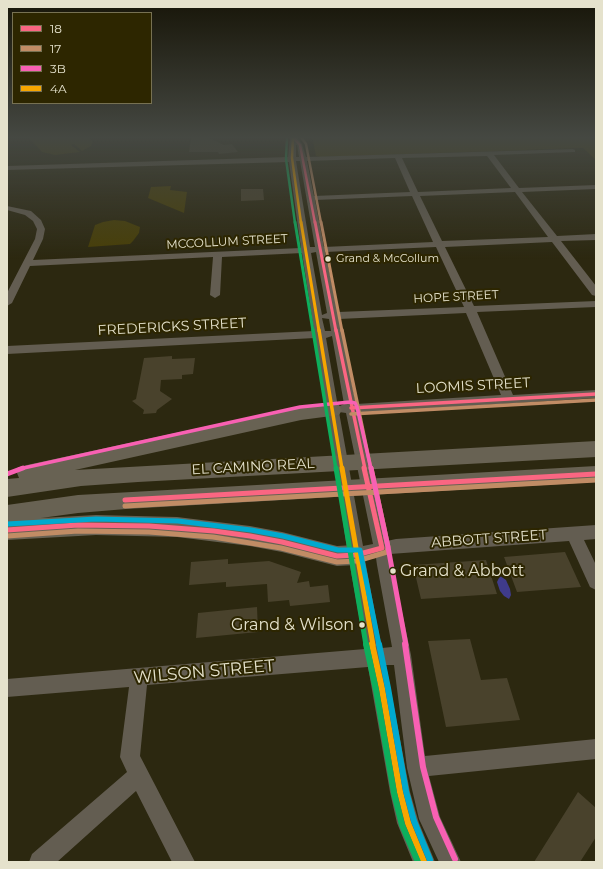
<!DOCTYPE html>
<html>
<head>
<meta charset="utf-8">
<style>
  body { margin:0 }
  #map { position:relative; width:603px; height:869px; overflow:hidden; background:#2c2810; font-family:Montserrat,sans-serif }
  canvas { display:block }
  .frame { position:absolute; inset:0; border:8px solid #e5e2cc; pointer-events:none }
  .legend { position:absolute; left:12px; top:12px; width:140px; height:92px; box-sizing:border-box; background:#2d2600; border:1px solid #777152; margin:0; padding:5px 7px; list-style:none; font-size:12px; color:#e5e2cc }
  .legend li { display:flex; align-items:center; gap:8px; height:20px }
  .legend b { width:20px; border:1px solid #777152 }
</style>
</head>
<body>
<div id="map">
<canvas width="603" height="869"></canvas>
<div class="frame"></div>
<ul class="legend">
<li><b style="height:5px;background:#fa6682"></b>18</li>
<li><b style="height:5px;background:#c18c65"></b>17</li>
<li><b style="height:5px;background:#f860b3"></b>3B</li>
<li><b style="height:5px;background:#f7a600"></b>4A</li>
</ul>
</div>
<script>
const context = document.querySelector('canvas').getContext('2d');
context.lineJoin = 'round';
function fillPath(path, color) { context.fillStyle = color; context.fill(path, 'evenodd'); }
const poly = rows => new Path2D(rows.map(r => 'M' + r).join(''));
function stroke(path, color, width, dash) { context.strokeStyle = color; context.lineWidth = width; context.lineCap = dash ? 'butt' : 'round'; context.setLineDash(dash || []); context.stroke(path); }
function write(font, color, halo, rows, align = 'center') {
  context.font = font + ' Montserrat,sans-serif'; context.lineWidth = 4; context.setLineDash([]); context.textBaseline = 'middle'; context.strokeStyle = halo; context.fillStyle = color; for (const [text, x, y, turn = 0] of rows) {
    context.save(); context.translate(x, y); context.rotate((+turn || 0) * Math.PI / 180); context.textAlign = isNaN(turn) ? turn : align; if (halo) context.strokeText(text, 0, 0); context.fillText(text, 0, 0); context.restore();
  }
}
fillPath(poly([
  [28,137,89,137,93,142,91,146,82,151,74,144,71,145,80,152,55,155,42,152],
  [310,137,589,137,596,140,596,160,583,148,320,157,316,156,313,141],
  [171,186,170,190,187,192,184,213,148,198,151,187],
  [114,220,125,221,140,227,139,233,133,241,130,244,88,247,95,225,103,222]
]), '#473e06');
fillPath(poly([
  [500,576,506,580,510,589,511,595,509,599,504,596,500,591,497,582]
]), '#3f3b8b');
fillPath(poly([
  [191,137,208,137,224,145,232,144,238,152,219,154,218,152,189,152],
  [241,189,263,189,264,200,241,201],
  [172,356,172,359,195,358,193,374,182,375,182,379,161,380,160,391,172,399,157,410,156,413,143,414,144,410,132,401,136,399,144,358],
  [565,552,581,587,517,592,504,557],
  [228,559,228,564,269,561,301,572,297,583,309,581,310,587,328,585,330,602,290,606,289,600,268,602,267,584,226,587,226,582,189,585,191,562],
  [486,560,497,594,421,599,413,565],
  [257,607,258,632,196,638,198,613],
  [470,639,481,680,507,678,520,720,446,727,428,641],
  [578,792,596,808,596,837,580,862,534,862]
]), '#49422c');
fillPath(poly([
  [290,137,297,137,302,144,306,157,573,149,575,150,575,152,494,155,519,188,596,185,596,189,522,192,557,236,596,234,596,240,561,241,596,286,596,296,592,295,552,242,445,247,474,306,596,301,596,307,477,312,513,395,596,390,596,398,358,413,387,541,396,539,596,525,596,539,584,540,596,565,596,590,590,587,569,541,390,554,411,655,425,756,596,739,596,759,429,776,440,817,461,862,439,862,419,819,407,768,394,665,386,665,410,792,419,823,435,862,413,862,397,823,390,792,368,667,147,685,140,756,195,862,172,862,136,791,57,862,29,862,32,854,127,772,120,757,129,687,7,697,7,679,365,649,348,555,315,338,7,354,7,346,314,331,302,253,222,257,220,295,215,298,210,295,213,257,30,266,12,303,7,306,7,293,35,239,37,229,33,221,25,215,7,210,7,206,31,211,41,220,45,229,43,239,33,260,301,248,289,162,7,170,7,166,288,157,290,137],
  [296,145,297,145,299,157,296,157,296,145],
  [487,156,511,188,418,192,402,158,487,156],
  [395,158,410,192,314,196,307,161,395,158],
  [296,161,300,161,315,247,310,247,296,161],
  [515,192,548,237,442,241,420,196,515,192],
  [412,196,433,242,324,247,315,200,412,196],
  [436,247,464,307,338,312,325,252,436,247],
  [316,252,327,313,322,315,311,253,316,252],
  [466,313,501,395,356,404,339,319,466,313],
  [322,318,329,319,331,331,325,331,322,318],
  [332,336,344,404,338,407,326,338,332,336],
  [339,412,346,413,373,544,363,546,339,412],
  [376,558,377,565,392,647,382,648,377,624,365,560,376,558]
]), '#635d51');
fillPath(poly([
  [333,403,339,405,342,410,339,415,301,420,75,470,596,441,596,457,138,482,81,486,7,497,7,479,19,478,17,473,20,467,27,465,301,406,333,403],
  [596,466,596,482,126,509,78,513,41,518,96,515,177,517,250,526,282,532,337,546,356,545,364,548,367,555,364,562,356,565,337,566,282,552,250,546,177,537,96,535,7,540,7,505,78,495,596,466]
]), '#686253');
stroke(poly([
  [293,137,300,145,315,223]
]), '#fa6682', 2.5);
stroke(poly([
  [315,222,336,331]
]), '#fa6682', 3);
stroke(poly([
  [336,330,365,469],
  [351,408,596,394]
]), '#fa6682', 3.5);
stroke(poly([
  [125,500,596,474],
  [7,530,78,525,149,526,214,531,250,536,282,542,337,556,356,555,382,548,364,468]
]), '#fa6682', 5);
stroke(poly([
  [301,137,306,144,321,223]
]), '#c18c65', 2.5);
stroke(poly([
  [321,222,342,331]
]), '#c18c65', 3);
stroke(poly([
  [342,330,371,469],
  [351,414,596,400]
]), '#c18c65', 3.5);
stroke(poly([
  [125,506,596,480],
  [7,536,78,531,149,532,213,537,281,548,337,562,357,561,387,552,388,547,371,468]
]), '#c18c65', 5);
stroke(poly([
  [19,469,300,407,350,402,355,403,357,407,371,469]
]), '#f860b3', 3.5);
stroke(poly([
  [371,468,388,547,406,645],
  [7,474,23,468]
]), '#f860b3', 5);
stroke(poly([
  [405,644,423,767,436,817,455,859]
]), '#f860b3', 6);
stroke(poly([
  [293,137,292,158,301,223]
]), '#f7a600', 2.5);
stroke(poly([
  [301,222,319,331]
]), '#f7a600', 3);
stroke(poly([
  [319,330,342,469]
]), '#f7a600', 3.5);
stroke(poly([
  [342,468,373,645]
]), '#f7a600', 5);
stroke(poly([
  [372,644,382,689,400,792,408,823,424,862]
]), '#f7a600', 6);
stroke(poly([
  [287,137,286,159,295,223]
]), '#0daf5c', 2.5);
stroke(poly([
  [295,222,313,331]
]), '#0daf5c', 3);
stroke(poly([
  [313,330,336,469]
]), '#0daf5c', 3.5);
stroke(poly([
  [336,468,366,645]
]), '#0daf5c', 5);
stroke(poly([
  [366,644,376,690,394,793,402,825,418,862]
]), '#0daf5c', 6);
stroke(poly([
  [7,524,96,519,178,521,251,530,283,536,338,550,360,550,379,645]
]), '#00a9ce', 5);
stroke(poly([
  [379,644,388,688,406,791,414,821,430,860]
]), '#00a9ce', 6);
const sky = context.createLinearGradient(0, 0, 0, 259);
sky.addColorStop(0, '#181609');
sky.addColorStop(0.53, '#454842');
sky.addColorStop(1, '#45484200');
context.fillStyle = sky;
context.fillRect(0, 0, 603, 259);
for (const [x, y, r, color] of [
  [328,259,3.5,"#e5e2cc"],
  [393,571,3.5,"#e5e2cc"],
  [362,625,3.5,"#e5e2cc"]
]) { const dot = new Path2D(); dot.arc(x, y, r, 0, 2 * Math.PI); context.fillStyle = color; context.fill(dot); stroke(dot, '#2d2600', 1.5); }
write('11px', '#e5e2cc', '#2d2600', [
  ["Grand & McCollum",336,259]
], 'left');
write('12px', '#e5e2cc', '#2d2600', [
  ["MCCOLLUM STREET",227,242,-3],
  ["HOPE STREET",456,297,-3]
]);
write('14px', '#e5e2cc', '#2d2600', [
  ["FREDERICKS STREET",172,327,-3],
  ["LOOMIS STREET",473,386,-3],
  ["EL CAMINO REAL",253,467,-3],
  ["ABBOTT STREET",489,539,-4]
]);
write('16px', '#e5e2cc', '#2d2600', [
  ["Grand & Abbott",400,571],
  ["Grand & Wilson",354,625,"right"]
], 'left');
write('17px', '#e5e2cc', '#2d2600', [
  ["WILSON STREET",204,672,-5]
]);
</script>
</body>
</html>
